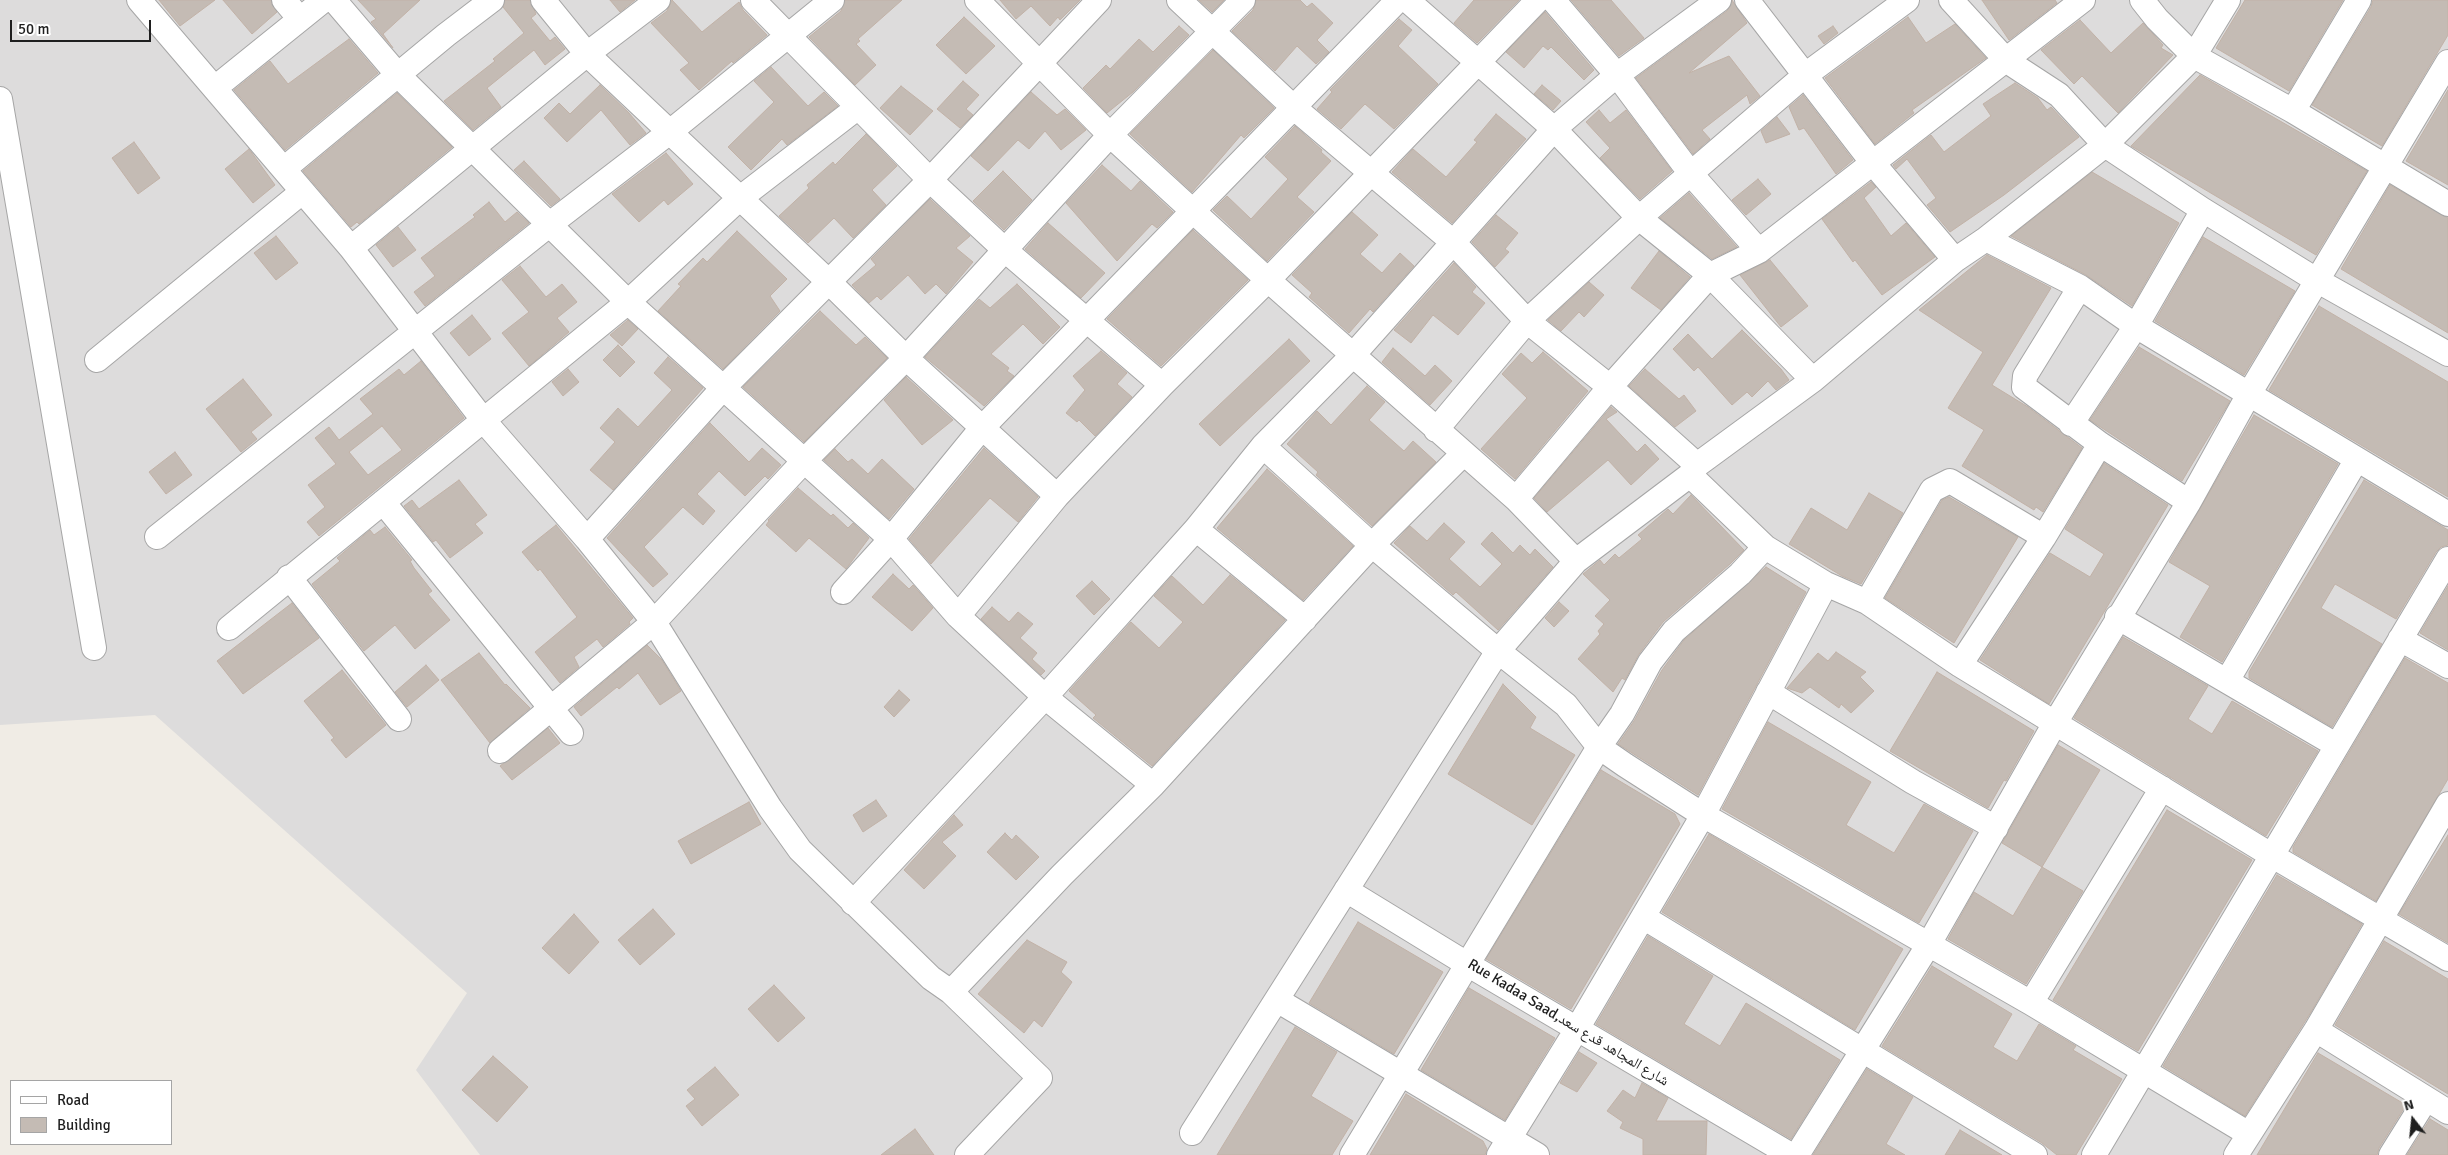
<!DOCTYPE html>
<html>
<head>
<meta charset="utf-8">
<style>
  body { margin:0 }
  #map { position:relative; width:2448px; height:1155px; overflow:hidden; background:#f0ece5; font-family:Signika,sans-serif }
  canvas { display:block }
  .legend { position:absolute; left:10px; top:1080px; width:162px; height:65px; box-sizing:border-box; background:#fff; border:1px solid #a5a5a5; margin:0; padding:6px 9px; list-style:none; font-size:15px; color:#1f1f1f }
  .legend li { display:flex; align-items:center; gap:10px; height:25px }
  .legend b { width:25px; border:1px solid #a5a5a5 }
  .north { position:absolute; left:2388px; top:1095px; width:50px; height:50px; -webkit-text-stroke:4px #fff; paint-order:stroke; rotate:344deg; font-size:14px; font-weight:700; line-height:20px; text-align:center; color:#1f1f1f }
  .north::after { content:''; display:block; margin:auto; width:18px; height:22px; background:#1f1f1f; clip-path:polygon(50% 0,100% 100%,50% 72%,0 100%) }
  .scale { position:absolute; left:10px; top:20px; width:141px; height:22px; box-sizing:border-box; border:2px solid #1f1f1f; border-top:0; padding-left:6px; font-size:15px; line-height:18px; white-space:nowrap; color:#1f1f1f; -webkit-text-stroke:4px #fff; paint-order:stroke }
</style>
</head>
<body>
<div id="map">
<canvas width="2448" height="1155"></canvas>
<ul class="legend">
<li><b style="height:6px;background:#fff"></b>Road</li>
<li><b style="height:14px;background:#c4bbb4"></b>Building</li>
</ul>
<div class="north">N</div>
<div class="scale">50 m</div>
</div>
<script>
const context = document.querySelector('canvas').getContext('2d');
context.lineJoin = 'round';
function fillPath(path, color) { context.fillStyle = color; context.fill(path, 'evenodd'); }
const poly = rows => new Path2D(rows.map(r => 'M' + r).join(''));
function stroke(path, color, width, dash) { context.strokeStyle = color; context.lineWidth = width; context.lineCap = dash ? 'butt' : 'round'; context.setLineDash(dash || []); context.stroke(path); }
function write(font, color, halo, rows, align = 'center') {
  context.font = font + ' Signika,"Noto Naskh Arabic",sans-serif'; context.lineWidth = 4; context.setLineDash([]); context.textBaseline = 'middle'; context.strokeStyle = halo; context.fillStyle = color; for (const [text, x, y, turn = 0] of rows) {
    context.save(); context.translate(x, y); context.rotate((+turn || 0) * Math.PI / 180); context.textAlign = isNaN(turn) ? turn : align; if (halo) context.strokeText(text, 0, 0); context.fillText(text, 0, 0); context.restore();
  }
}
fillPath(poly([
  [0,0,2448,0,2448,1155,480,1155,416,1070,467,993,155,715,0,725]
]), '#dddcdc');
const building = poly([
  [159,0,215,0,180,26,159,0],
  [223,0,271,0,277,12,252,34,223,0],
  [358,0,420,0,383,34,393,48,371,22,376,19,358,0],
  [505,0,530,0,536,14,531,18,550,41,555,37,565,49,545,65,534,50,487,88,501,107,473,130,444,101,495,61,493,59,524,33,503,7,505,0],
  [610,0,635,0,620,12,610,0],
  [672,0,702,32,739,2,743,10,767,35,733,63,732,61,699,90,680,70,689,63,651,23,667,11,672,0],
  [845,0,902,0,858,39,860,41,856,44,876,65,855,85,809,37,841,11,845,0],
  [1000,0,1080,0,1060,20,1058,17,1050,26,1031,6,1016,19,1000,0],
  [1199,0,1224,0,1212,12,1199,0],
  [1256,0,1300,0,1307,7,1312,3,1333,23,1317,40,1329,52,1316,64,1297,46,1275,71,1232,31,1253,10,1256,0],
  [1474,0,1519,0,1477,43,1454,23,1474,0],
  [1571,0,1611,0,1644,38,1619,56,1571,0],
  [1732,0,1747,23,1689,73,1729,56,1760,96,1750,104,1747,95,1702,130,1710,139,1693,154,1636,78,1727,11,1732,0],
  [1982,0,2055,0,2057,3,2009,40,1982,0],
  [2245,0,2343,0,2289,91,2216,48,2245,0],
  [2373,0,2448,0,2448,35,2382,146,2312,105,2371,7,2373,0],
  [1545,12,1594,70,1584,80,1551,47,1548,50,1543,46,1524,68,1506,52,1545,12],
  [964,17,995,46,966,74,936,45,964,17],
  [1908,17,1926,43,1955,24,1986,58,1912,110,1914,113,1875,144,1825,78,1908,17],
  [1399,19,1412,30,1398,46,1438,84,1394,129,1365,104,1341,129,1317,109,1332,92,1330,90,1399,19],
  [2080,20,2111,53,2143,23,2163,45,2161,48,2173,55,2118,113,2082,76,2074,84,2041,50,2080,20],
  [1179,26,1189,35,1133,92,1107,113,1083,88,1106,65,1110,69,1139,39,1153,52,1179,26],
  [1833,26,1838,33,1824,44,1818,36,1833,26],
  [349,39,378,73,285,150,234,90,270,61,288,84,349,39],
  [1213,50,1274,108,1244,138,1241,135,1192,192,1130,134,1213,50],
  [771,67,808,106,824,92,838,106,787,145,782,139,751,170,728,147,774,102,754,81,771,67],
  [2200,75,2367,171,2316,255,2131,146,2200,75],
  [963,81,979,95,966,109,973,115,960,128,937,109,963,81],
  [2015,83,2038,98,2047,110,2051,107,2079,137,2004,195,1950,232,1927,205,1936,198,1907,159,1896,169,1893,165,1931,135,1944,152,1991,116,1983,104,2015,83],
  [600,85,629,113,646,133,630,145,601,110,567,142,544,118,559,103,570,114,600,85],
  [1542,85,1561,101,1553,110,1534,94,1542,85],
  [901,86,933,111,910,135,880,108,901,86],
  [2448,90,2448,185,2406,161,2448,90],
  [1031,92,1057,115,1065,109,1086,130,1061,150,1045,131,1029,149,1018,140,988,171,971,156,1031,92],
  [397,93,452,147,359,224,357,222,351,227,303,171,397,93],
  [1803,95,1853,160,1836,174,1804,128,1799,130,1789,107,1803,95],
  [1599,110,1610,123,1626,110,1672,171,1640,199,1600,158,1610,148,1586,122,1599,110],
  [1496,114,1526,139,1452,223,1392,172,1413,149,1446,177,1477,142,1474,140,1496,114],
  [1777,117,1790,134,1766,143,1761,131,1777,117],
  [1295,126,1322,150,1321,152,1331,161,1297,197,1314,212,1267,261,1213,210,1227,196,1251,219,1288,179,1265,157,1295,126],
  [866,134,897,166,872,190,886,205,853,238,834,218,808,243,779,216,809,188,807,185,833,162,835,165,866,134],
  [134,142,160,178,138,194,112,158,134,142],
  [249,149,275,185,253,203,225,169,249,149],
  [666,153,693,184,668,205,664,200,639,222,612,194,666,153],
  [524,161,560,199,551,206,514,170,524,161],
  [1102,165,1131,191,1140,181,1173,212,1157,228,1152,224,1117,261,1066,203,1102,165],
  [1003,171,1032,200,1004,230,973,201,1003,171],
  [2092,172,2179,223,2132,306,2086,275,2011,236,2092,172],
  [1758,179,1771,194,1746,215,1732,200,1758,179],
  [1871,182,1876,187,1864,198,1891,236,1906,223,1935,257,1882,295,1855,260,1853,262,1822,219,1871,182],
  [2390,185,2448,218,2448,333,2341,269,2390,185],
  [1689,193,1737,247,1712,259,1660,218,1689,193],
  [930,199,970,236,956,248,973,262,946,294,936,284,925,294,908,275,881,300,877,296,869,303,852,285,876,265,871,259,930,199],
  [489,202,505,222,517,212,529,223,425,306,414,292,435,276,421,258,475,217,473,215,489,202],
  [1352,212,1378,235,1360,254,1382,273,1400,253,1414,266,1373,312,1370,309,1349,333,1309,297,1312,293,1292,275,1352,212],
  [1496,215,1518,233,1505,249,1509,252,1495,267,1472,242,1496,215],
  [1048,223,1105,273,1081,298,1025,249,1048,223],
  [398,227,416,250,393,267,376,245,398,227],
  [1193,230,1248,280,1161,366,1107,319,1193,230],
  [737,231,787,279,770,296,780,311,723,369,658,311,681,286,678,284,703,258,707,262,737,231],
  [276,236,298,263,276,280,254,253,276,236],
  [2203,237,2295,291,2244,375,2155,321,2203,237],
  [1659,251,1690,277,1661,310,1631,288,1659,251],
  [1987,255,2051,288,1992,385,2028,407,2082,448,2043,512,2036,507,2034,510,1962,466,1984,430,1948,408,1983,352,1919,310,1987,255],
  [1770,260,1808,306,1781,327,1740,275,1770,260],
  [1454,263,1476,287,1472,292,1485,303,1458,335,1433,315,1411,343,1394,330,1454,263],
  [520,266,546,297,562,284,577,302,557,318,569,332,529,366,502,333,529,312,502,280,520,266],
  [1589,282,1604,295,1584,317,1579,312,1561,331,1548,320,1589,282],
  [1017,284,1060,327,1043,344,1023,324,991,354,1009,368,1007,371,1014,376,984,406,925,357,979,299,990,308,1017,284],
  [2319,306,2448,382,2448,497,2269,390,2319,306],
  [820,311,856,345,865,337,887,358,804,442,743,387,820,311],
  [472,315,491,339,469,356,450,333,472,315],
  [628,320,638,329,622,346,610,335,628,320],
  [1742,330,1781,369,1789,380,1776,390,1768,381,1752,397,1747,392,1732,405,1698,367,1694,371,1673,349,1688,334,1712,359,1742,330],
  [1289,339,1310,361,1220,446,1199,424,1289,339],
  [618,345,635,362,620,377,603,360,618,345],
  [2139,347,2230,401,2182,481,2090,420,2139,347],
  [1393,348,1425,376,1435,365,1452,381,1430,405,1382,362,1393,348],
  [1101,351,1127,373,1117,384,1132,397,1095,436,1079,420,1077,422,1066,413,1085,390,1073,376,1101,351],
  [1543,352,1588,391,1515,479,1481,449,1527,398,1502,374,1521,353,1532,363,1543,352],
  [668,357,703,388,613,490,590,470,615,442,600,428,618,408,638,427,672,390,654,373,668,357],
  [421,361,464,418,319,536,307,522,325,507,308,485,336,464,315,438,329,427,339,440,373,414,360,399,399,369,404,375,421,361],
  [382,426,402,450,368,475,349,452,382,426],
  [568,369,579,382,563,396,552,382,568,369],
  [1645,369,1679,399,1684,395,1696,411,1675,427,1629,386,1645,369],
  [906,377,953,420,922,445,884,400,906,377],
  [243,379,272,415,251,432,257,439,241,452,206,409,243,379],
  [1367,386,1385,402,1369,420,1404,451,1413,441,1436,462,1372,526,1316,475,1318,472,1287,444,1317,411,1331,425,1367,386],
  [1611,407,1617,412,1606,419,1637,452,1645,444,1659,459,1631,485,1608,460,1547,512,1534,498,1611,407],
  [2254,415,2338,464,2222,662,2180,637,2210,586,2169,562,2254,415],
  [710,423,749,462,762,448,781,465,768,479,765,476,745,496,719,471,697,494,715,511,703,525,683,507,644,547,668,574,653,587,607,538,710,423],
  [984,448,1038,497,1018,522,990,498,931,564,909,539,984,448],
  [835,449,848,462,852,459,868,474,882,459,914,489,889,519,824,460,835,449],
  [175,452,192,475,166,494,149,472,175,452],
  [2104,463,2168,505,2049,704,1980,660,2050,553,2090,577,2104,554,2065,529,2104,463],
  [1267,469,1353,546,1303,600,1217,528,1267,469],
  [459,480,487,515,475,524,483,533,450,558,436,540,433,542,404,506,412,500,419,509,459,480],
  [2364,480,2448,530,2448,545,2441,547,2436,552,2396,619,2335,584,2321,608,2382,644,2332,727,2249,678,2249,672,2364,480],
  [798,488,831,516,833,514,848,528,853,523,869,538,846,569,809,538,796,552,766,525,769,521,768,520,798,488],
  [1869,493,1903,513,1861,584,1842,576,1789,544,1811,508,1847,530,1869,493],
  [1691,495,1744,550,1730,564,1663,622,1639,654,1625,680,1622,678,1613,692,1578,659,1600,634,1598,631,1604,624,1595,616,1610,600,1583,574,1600,560,1604,565,1615,554,1619,558,1642,539,1638,535,1668,509,1673,514,1691,495],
  [1949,497,2018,537,1954,643,1885,598,1942,500,1949,497],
  [1444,523,1465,542,1449,559,1480,587,1502,564,1481,544,1492,532,1513,553,1520,545,1530,555,1535,549,1553,567,1498,630,1456,592,1453,595,1394,543,1410,526,1427,541,1444,523],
  [556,525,633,618,629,622,630,624,603,647,597,639,574,657,579,667,560,683,535,652,577,617,540,569,538,571,522,552,556,525],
  [385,527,412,560,410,561,414,568,432,591,428,594,450,620,415,649,395,625,364,651,312,584,340,561,337,558,370,530,374,535,385,527],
  [1766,567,1806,592,1698,795,1618,744,1634,721,1662,670,1684,640,1766,567],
  [893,574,909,589,913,585,933,608,912,631,872,597,893,574],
  [1230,575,1285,620,1152,766,1093,718,1096,715,1069,691,1131,622,1159,648,1183,622,1154,596,1172,576,1203,605,1230,575],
  [1092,581,1110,599,1094,615,1076,596,1092,581],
  [2448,586,2448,650,2420,633,2448,586],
  [1559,602,1569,611,1554,627,1545,618,1559,602],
  [292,603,319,638,243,694,217,661,292,603],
  [992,607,1009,622,1018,612,1033,624,1020,638,1037,653,1032,659,1045,671,1041,675,981,619,992,607],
  [2123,637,2208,686,2188,719,2212,734,2232,701,2318,751,2266,836,2074,718,2123,637],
  [647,645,662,660,681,691,660,705,638,673,619,689,617,687,581,716,574,707,647,645],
  [1836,652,1866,672,1860,677,1874,691,1851,713,1841,704,1839,708,1810,687,1802,693,1787,688,1818,653,1828,661,1836,652],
  [479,653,505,685,506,684,530,708,490,743,441,680,479,653],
  [2405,658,2448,683,2448,779,2376,901,2293,852,2293,847,2405,658],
  [426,665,439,680,407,707,395,692,426,665],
  [342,670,386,725,346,758,331,740,334,738,304,701,342,670],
  [1937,672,2034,731,2006,781,2004,780,1988,808,1890,751,1937,672],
  [1503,684,1536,717,1530,728,1575,755,1532,825,1448,774,1503,684],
  [899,690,910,700,894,717,884,707,899,690],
  [1768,722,1871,782,1846,825,1894,853,1924,804,1973,831,1919,923,1722,809,1768,722],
  [548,728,560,743,512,780,500,766,548,728],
  [2058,745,2100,770,2042,867,2002,843,2058,745],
  [1601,770,1675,814,1680,824,1571,1009,1486,959,1601,770],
  [876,800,887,816,863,832,853,815,876,800],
  [749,802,761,824,691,864,678,841,749,802],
  [2167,810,2252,860,2138,1051,2053,1000,2167,810],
  [954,815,963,825,942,842,956,856,924,889,904,870,954,815],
  [1005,833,1012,840,1016,835,1039,857,1016,880,987,852,1005,833],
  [1709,834,1903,949,1855,1030,1662,912,1709,834],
  [2448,835,2448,943,2399,914,2448,835],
  [2042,867,2083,891,2026,984,1948,939,1974,892,2013,916,2042,867],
  [2277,875,2362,924,2311,1012,2245,1116,2163,1066,2277,875],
  [653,909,675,934,640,965,618,940,653,909],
  [574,914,599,942,569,974,542,948,574,914],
  [1358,922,1443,972,1394,1054,1309,1003,1358,922],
  [1648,936,1713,976,1684,1024,1720,1046,1746,1003,1840,1060,1791,1139,1596,1024,1648,936],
  [1027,940,1067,962,1061,972,1072,982,1042,1027,1034,1020,1024,1033,978,994,1027,940],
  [2384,941,2448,979,2448,1094,2335,1025,2384,941],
  [1932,966,2012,1014,1993,1047,2017,1061,2039,1024,2076,1046,2073,1050,2122,1079,2076,1155,2057,1155,2042,1143,1882,1046,1932,966],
  [774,985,805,1018,778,1042,748,1009,774,985],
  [1469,988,1555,1038,1505,1120,1421,1070,1469,988],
  [1295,1027,1337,1052,1311,1096,1353,1121,1332,1155,1217,1155,1295,1027],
  [1579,1052,1597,1063,1577,1092,1560,1083,1579,1052],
  [2318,1053,2406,1105,2379,1148,2377,1155,2257,1155,2318,1053],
  [493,1056,528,1087,497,1122,462,1090,493,1056],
  [715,1067,739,1095,702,1126,686,1106,695,1099,687,1090,715,1067],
  [1867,1069,1913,1097,1886,1144,1905,1155,1813,1155,1867,1069],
  [1642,1083,1668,1098,1656,1121,1707,1121,1706,1155,1643,1155,1643,1139,1620,1128,1623,1122,1607,1111,1623,1090,1635,1098,1642,1083],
  [1406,1094,1483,1141,1487,1149,1485,1155,1370,1155,1406,1094],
  [2430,1119,2448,1130,2448,1155,2407,1155,2430,1119],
  [915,1129,934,1155,881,1155,915,1129],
  [1960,1130,2002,1155,1945,1155,1960,1130]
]);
fillPath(building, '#c4bbb4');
stroke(building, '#c2b2a7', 1);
const minor = poly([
  [139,0,351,248,484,421,587,539,654,622,770,808,800,850,931,978,951,992,1040,1078,967,1155],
  [284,0,300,19],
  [334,0,398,75,628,302,891,539,958,616,1045,697,1153,785],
  [543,0,587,54,829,282,906,358,1057,496],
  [753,0,930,180,1005,250,1162,385],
  [977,0,1110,135,1268,280,1516,499,1576,561],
  [1179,0,1292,106,1453,242,1527,321,1610,387,1697,465],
  [1407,0,1554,129,1639,218,1710,275,1813,380],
  [1553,0,1617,75,1691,174,1759,251],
  [1747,0,1872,162,1955,260],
  [1951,0,2007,61,2059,95,2105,145,2203,210,2318,281,2448,354],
  [2142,0,2157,19,2194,56,2293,111,2448,204],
  [216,87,324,0],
  [0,99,94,648],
  [2293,111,2359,0],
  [285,168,446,35,492,0],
  [1986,239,2080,287,2136,326,2448,514],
  [351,248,587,54,658,0],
  [2080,287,2025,376,2024,387,2100,444,2189,502],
  [97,360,302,192],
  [2071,424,2136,326,2203,210],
  [1436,430,1527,321,1639,218,1804,76,1907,0],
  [1263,446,1372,545,1498,651,1576,561,1690,475,1697,465,1813,380,1955,260,1986,239,2105,145,2194,56,2228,0],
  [1690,475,1765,547,1826,584,1867,602,1960,665,2271,855,2448,959],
  [1516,499,1610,387,1710,275,1759,251,2083,0],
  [383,502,571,733],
  [1196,529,1305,619],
  [157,537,550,224,671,131,832,0],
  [587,539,723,388,930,180,1099,0],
  [289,577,399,719],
  [843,592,891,539,981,429,1398,0],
  [1867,602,1932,490,1950,481,2044,537],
  [958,616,1057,496,1162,385,1268,280,1538,0],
  [2117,617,2336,745],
  [229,628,628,302,739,199,857,108],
  [2400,639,2448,666],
  [1960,665,2044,537,2100,444],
  [2227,681,2357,459],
  [1768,692,1913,782,1996,828],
  [500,751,654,622,805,460,906,358,1110,135,1243,0],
  [1346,890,1467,964,1791,1155],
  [853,903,1045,697,1196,529,1263,446,1353,355,1554,129,1617,75,1719,0],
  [1643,917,2035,1155],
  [951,992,1062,875,1153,785,1372,545,1463,454],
  [1277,1000,1537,1155],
  [2031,1003,2162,788],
  [2316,1030,2448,1112],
  [1192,1133,1498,651,1566,705,1599,747,1625,765,1703,815,2031,1003,2249,1134],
  [1352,1155,1599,747,1622,714,1650,662,1674,631,1740,574,1765,547],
  [1499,1155,1577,1029,1703,815,1826,584],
  [1797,1155,1929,944,2055,723,2189,502,2249,394,2448,62],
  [2094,1155,2448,559],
  [2236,1155,2316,1030,2448,804],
  [2391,1155,2426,1099]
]);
stroke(minor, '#a6a6a6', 26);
stroke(minor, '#fff', 24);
write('15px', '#1f1f1f', '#fff', [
  ["Rue Kadaa Saad,شارع المجاهد قدع سعد",1568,1023,31]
]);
</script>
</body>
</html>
